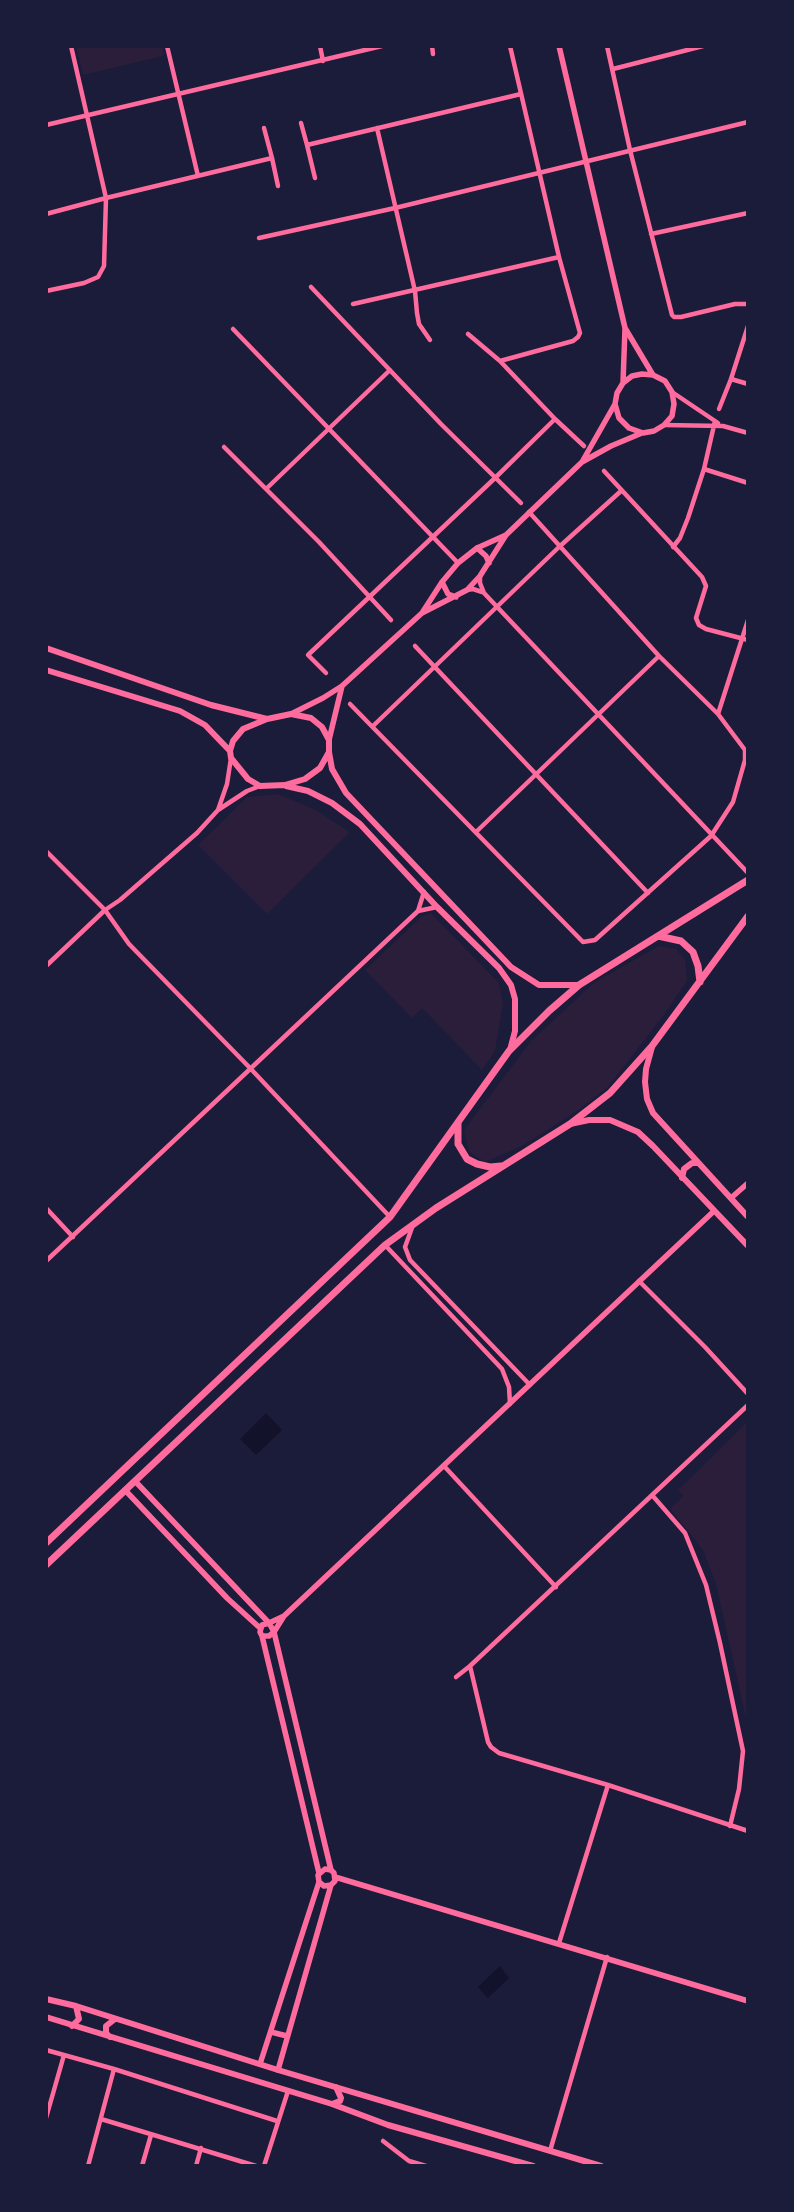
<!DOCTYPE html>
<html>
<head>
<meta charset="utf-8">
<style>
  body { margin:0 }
  #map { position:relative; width:794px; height:2212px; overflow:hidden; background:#1b1b3a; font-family:"PT Sans",sans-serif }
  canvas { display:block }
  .frame { position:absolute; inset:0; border:48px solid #1b1b3a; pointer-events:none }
</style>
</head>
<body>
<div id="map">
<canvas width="794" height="2212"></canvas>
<div class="frame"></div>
</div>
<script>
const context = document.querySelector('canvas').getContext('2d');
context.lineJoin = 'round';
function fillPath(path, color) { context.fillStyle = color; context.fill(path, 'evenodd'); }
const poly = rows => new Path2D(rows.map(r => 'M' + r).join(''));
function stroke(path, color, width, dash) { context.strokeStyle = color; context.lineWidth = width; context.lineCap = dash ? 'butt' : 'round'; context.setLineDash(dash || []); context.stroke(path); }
fillPath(poly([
  [76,46,162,46,164,54,163,56,83,75],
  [278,794,314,809,350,832,267,914,198,845,247,797],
  [431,913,499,983,503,1004,495,1051,482,1070,422,1008,412,1018,365,970,422,916],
  [659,946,676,949,685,960,687,981,663,1016,608,1087,580,1109,522,1146,485,1162,469,1152,464,1130,531,1041,595,982],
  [748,1421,748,1727,716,1584,703,1550,670,1509,683,1496,678,1490]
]), '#2a1e3b');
fillPath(poly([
  [266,1413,282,1430,256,1455,240,1439],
  [500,1966,509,1978,488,1998,478,1987]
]), '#12122b');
stroke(poly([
  [167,46,198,176],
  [320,46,323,61],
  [432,46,433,54],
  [607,46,630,150,672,315,674,317,681,317,735,304,748,304],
  [613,69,703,46],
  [301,123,307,145],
  [46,125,382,46],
  [264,128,272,158],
  [377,128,415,291,417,313,419,324,430,340],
  [315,178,307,145,521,94],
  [46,214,106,198,71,46],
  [651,234,748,213],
  [259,238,395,208,748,122],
  [311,287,441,424,521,503],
  [46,291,84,283,98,277,104,266,106,198,272,158,278,186],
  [353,304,559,257,510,46],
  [233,329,458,563],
  [468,334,500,361,555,419,584,446],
  [500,361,573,341,578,337,580,333,559,257],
  [731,379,748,326],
  [672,392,718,423],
  [719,409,731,379,748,384],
  [715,421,704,469,748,483],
  [664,425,723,426,748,433],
  [224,447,319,542,391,620],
  [604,471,702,577,706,586,696,618,699,625,706,629,748,640],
  [266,489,390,370],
  [673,547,680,538,688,518,704,469],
  [480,576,480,583,484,593,748,873],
  [467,590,473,589,482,592],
  [415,646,648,893],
  [326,673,308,655,495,478,555,419],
  [350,704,583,942,595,940,711,836,733,802,745,760,745,750,718,714,659,656,529,512],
  [718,714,748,620],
  [373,726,559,547,621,491],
  [218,810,227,784,231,758],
  [476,832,659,656],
  [46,851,105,910,129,944,250,1068,390,1217],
  [418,911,424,892],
  [46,966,105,910,120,900,197,833,218,810,247,791,260,786],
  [46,1208,73,1237],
  [413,1225,405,1247,410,1260,530,1385],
  [385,1245,502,1369,509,1387,510,1404],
  [46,1261,418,911,437,907],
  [639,1281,705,1347,748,1394],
  [748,1405,470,1666,488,1742,491,1747,499,1753,608,1785,748,1831],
  [444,1466,556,1587],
  [652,1495,685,1533,706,1585,720,1643,743,1751,739,1789,730,1826],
  [456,1677,470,1666],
  [559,1943,608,1785],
  [46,2050,114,2069,277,2121],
  [46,2118,64,2055],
  [101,2119,256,2166],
  [383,2141,409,2161,426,2166],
  [550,2151,607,1957],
  [88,2166,114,2069],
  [142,2166,151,2135],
  [196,2166,201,2148],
  [264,2166,288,2091]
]), '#ff6b9d', 4.5);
stroke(poly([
  [559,46,625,328,623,383,617,393,615,404,619,418,629,428,643,433,654,431,664,425,672,416,674,404,672,392,665,381,653,375,642,374,632,376,623,383],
  [625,328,653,375],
  [582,462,615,404],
  [477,548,486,556,489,563],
  [442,582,448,594,456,597],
  [422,613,467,590,480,576,506,535,582,462,611,446,642,433],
  [291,714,323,698,342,686,422,613,442,582,458,563,477,548,506,535],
  [329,740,342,686],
  [731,1198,748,1183],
  [135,1481,269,1623,284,1616],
  [125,1490,227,1598,260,1628],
  [262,1636,269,1636,274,1632,269,1623,262,1625,260,1632,262,1636,319,1873],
  [331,1870,274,1632,284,1616,714,1211],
  [335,1877,748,2001],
  [271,2032,287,2036],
  [260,2064,319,1882,318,1875,325,1869,331,1870,334,1873,335,1881,331,1885,324,1886,319,1882],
  [278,2070,331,1885]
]), '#ff6b9d', 5.5);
stroke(poly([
  [46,648,211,705,267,719,291,714,311,718,322,727,329,740,329,752,320,768,305,779,285,785,260,786,248,779,231,758,230,751,233,741,243,729,267,719],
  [46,670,180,711,205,725,230,751],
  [329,752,332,769,346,793,511,967,539,985,579,985],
  [286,786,308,791,332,803,360,824,437,907,499,968,511,985,515,999,515,1031,510,1050],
  [652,1047,646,1069,645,1082,647,1099,653,1113,748,1217],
  [570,1124,589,1120,610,1120,638,1132,653,1146,748,1246],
  [682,1178,684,1169,692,1163,696,1163],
  [46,1999,76,2006,278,2070,601,2166],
  [46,2017,332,2104,388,2125,533,2166],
  [72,2026,79,2019,76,2006],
  [110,2037,106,2033,106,2026,115,2019],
  [332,2104,340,2101,341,2098,336,2087]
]), '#ff6b9d', 6);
stroke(poly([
  [658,936,681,941,693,952,698,966,700,982],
  [458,1123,458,1144,467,1159,477,1164,490,1167,501,1166],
  [46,1543,390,1217,509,1051,549,1011,579,985,748,880],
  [46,1565,385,1245,436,1208,570,1124,610,1093,652,1046,748,916]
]), '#ff6b9d', 7);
</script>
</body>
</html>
